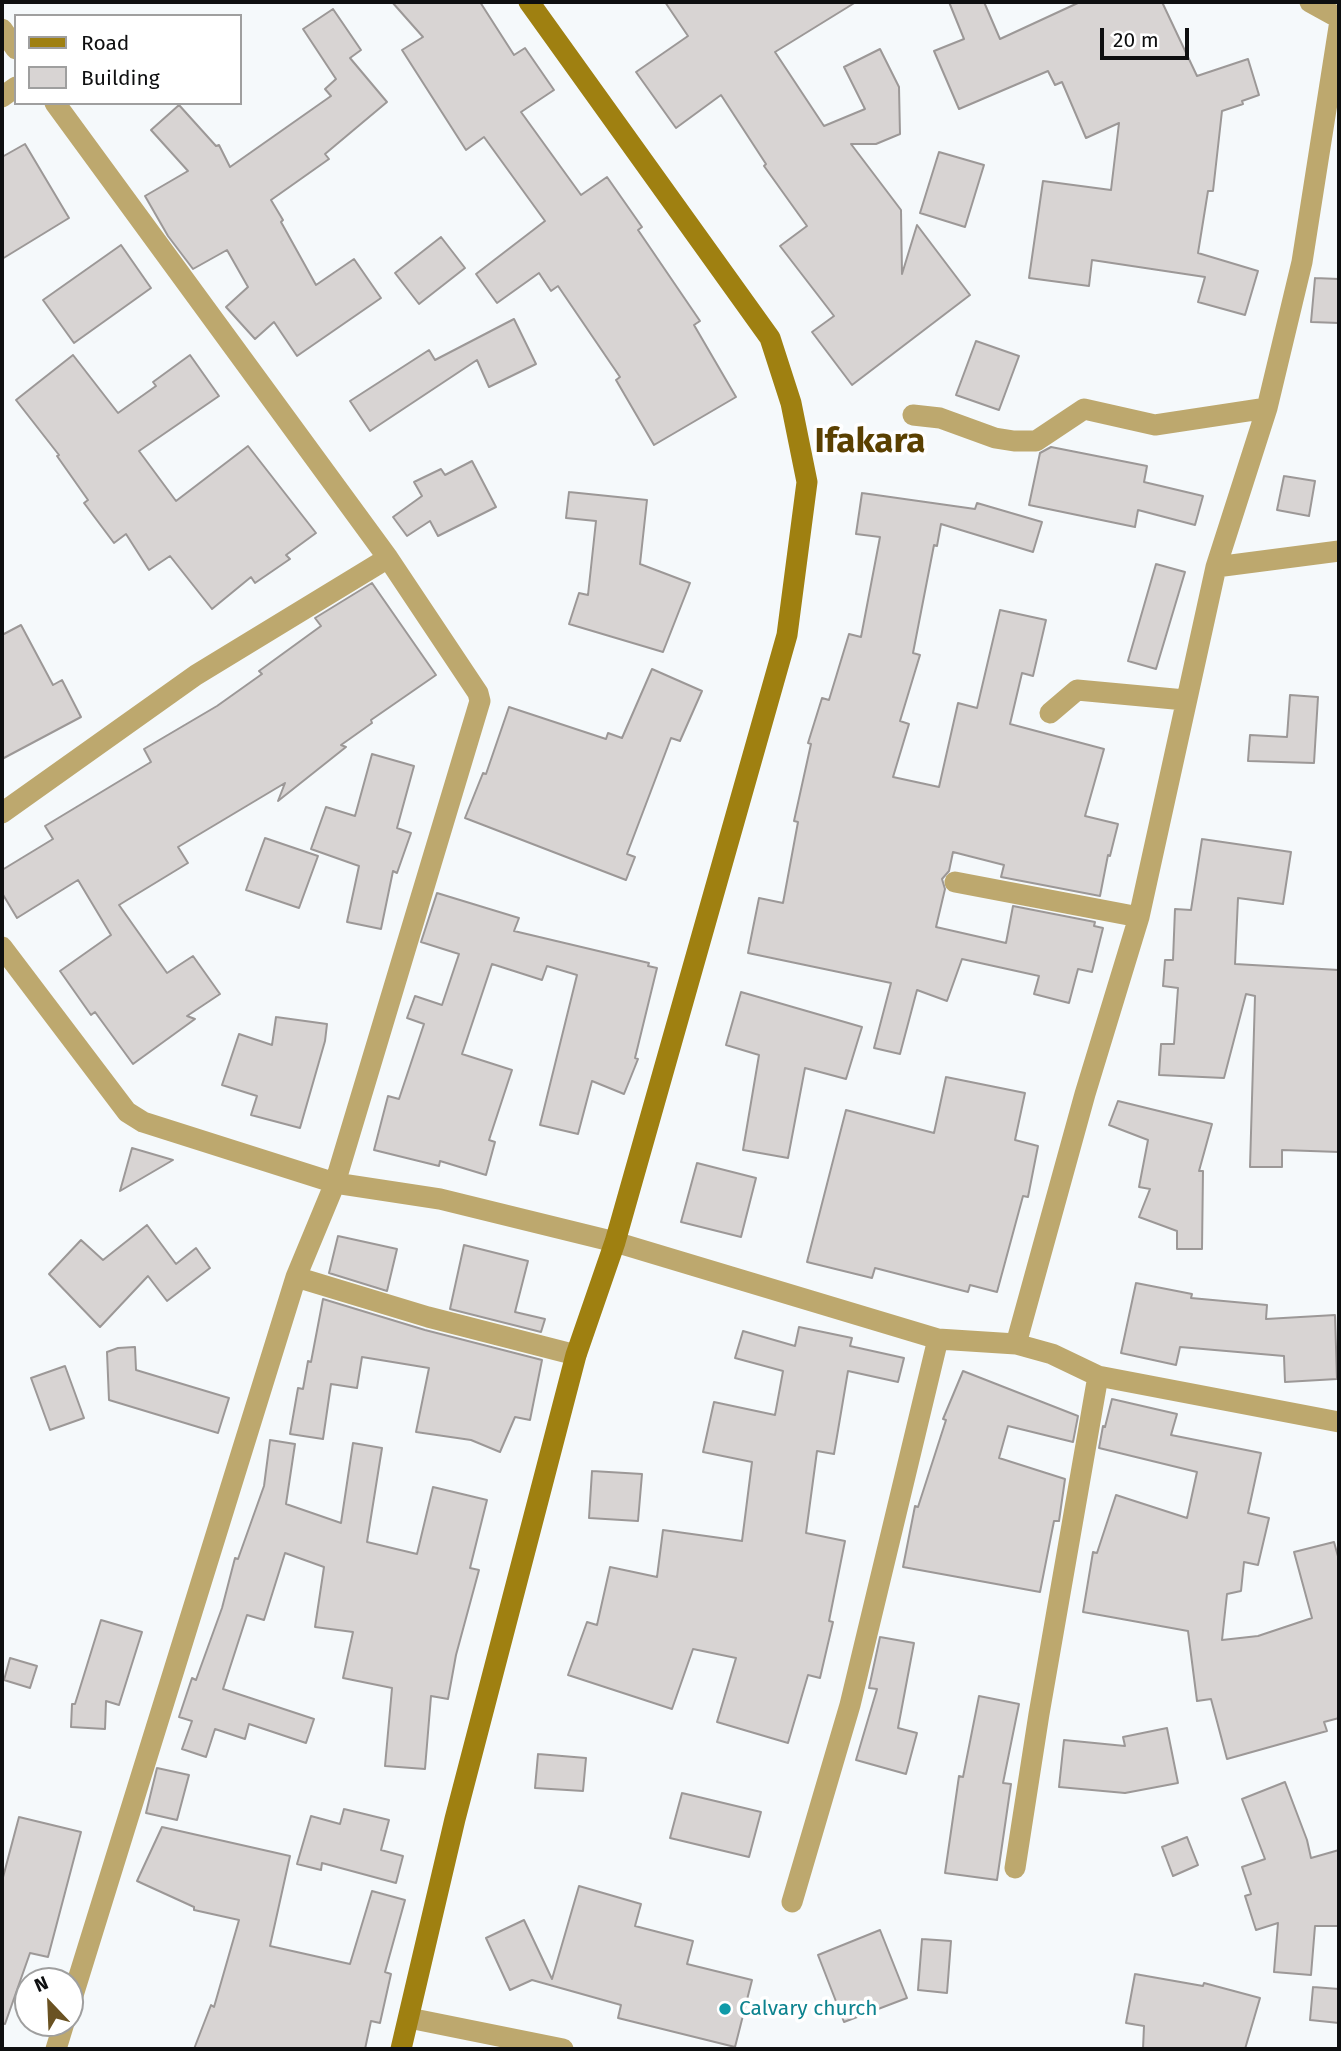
<!DOCTYPE html>
<html>
<head>
<meta charset="utf-8">
<style>
  body { margin:0 }
  #map { position:relative; width:1341px; height:2051px; overflow:hidden; background:#f5f9fb; font-family:"Fira Sans",sans-serif }
  canvas { display:block }
  .frame { position:absolute; inset:0; border:4px solid #0e0f10; pointer-events:none }
  .legend { position:absolute; left:14px; top:14px; width:228px; height:91px; box-sizing:border-box; background:#fff; border:2px solid #9f9f9f; margin:0; padding:9px 12px; list-style:none; font-size:21px; color:#0e0f10 }
  .legend li { display:flex; align-items:center; gap:14px; height:35px }
  .legend b { width:35px; border:2px solid #9f9f9f }
  .north { position:absolute; left:14px; top:1967px; width:70px; height:70px; box-sizing:border-box; background:#fff; border:2px solid #9f9f9f; border-radius:50%; rotate:337deg; font-size:19px; font-weight:700; line-height:28px; text-align:center; color:#0e0f10 }
  .north::after { content:''; display:block; margin:auto; width:24px; height:32px; background:#6a5222; clip-path:polygon(50% 0,100% 100%,50% 72%,0 100%) }
  .scale { position:absolute; left:1100px; top:28px; width:89px; height:32px; box-sizing:border-box; border:4px solid #0e0f10; border-top:0; padding-left:9px; font-size:21px; line-height:24px; white-space:nowrap; color:#0e0f10; -webkit-text-stroke:5px #fff; paint-order:stroke }
</style>
</head>
<body>
<div id="map">
<canvas width="1341" height="2051"></canvas>
<div class="frame"></div>
<ul class="legend">
<li><b style="height:9px;background:#9f8011"></b>Road</li>
<li><b style="height:19px;background:#d8d4d3"></b>Building</li>
</ul>
<div class="north">N</div>
<div class="scale">20 m</div>
</div>
<script>
const context = document.querySelector('canvas').getContext('2d');
context.lineJoin = 'round';
function fillPath(path, color) { context.fillStyle = color; context.fill(path, 'evenodd'); }
const poly = rows => new Path2D(rows.map(r => 'M' + r).join(''));
function stroke(path, color, width, dash) { context.strokeStyle = color; context.lineWidth = width; context.lineCap = dash ? 'butt' : 'round'; context.setLineDash(dash || []); context.stroke(path); }
function write(font, color, halo, rows, align = 'center') {
  context.font = font + ' "Fira Sans",sans-serif'; context.lineWidth = 7; context.setLineDash([]); context.textBaseline = 'middle'; context.strokeStyle = halo; context.fillStyle = color; for (const [text, x, y, turn = 0] of rows) {
    context.save(); context.translate(x, y); context.rotate((+turn || 0) * Math.PI / 180); context.textAlign = isNaN(turn) ? turn : align; if (halo) context.strokeText(text, 0, 0); context.fillText(text, 0, 0); context.restore();
  }
}
const building = poly([
  [392,2,480,2,514,55,525,48,554,90,521,112,581,195,607,177,642,227,638,230,700,321,694,325,736,397,654,445,616,380,620,377,558,286,551,291,539,273,497,303,476,274,545,221,484,137,466,150,402,50,423,37,392,2],
  [665,2,856,2,775,52,824,126,865,109,844,67,880,49,899,87,900,134,876,144,851,144,901,210,902,274,917,225,970,295,852,385,812,332,834,316,780,246,807,226,764,166,766,164,721,95,676,128,636,72,688,36,665,2],
  [949,2,984,2,1000,39,1080,2,1162,2,1197,76,1248,59,1259,95,1242,101,1243,104,1222,111,1213,191,1208,191,1198,253,1258,271,1245,315,1198,302,1205,277,1092,260,1089,286,1029,278,1043,181,1111,190,1119,123,1086,138,1062,82,1055,85,1048,71,959,109,934,51,964,39,949,2],
  [333,9,361,50,350,58,387,102,325,154,329,159,271,200,283,220,281,222,316,285,354,259,381,298,297,356,274,322,255,339,226,307,248,287,227,250,193,269,168,236,145,196,188,171,151,130,179,105,216,146,219,145,230,167,331,96,325,89,336,79,303,29,333,9],
  [25,144,69,218,2,259,2,157,25,144],
  [939,152,984,165,965,227,920,213,939,152],
  [441,237,465,268,419,304,395,273,441,237],
  [121,245,151,288,74,343,43,300,121,245],
  [1315,278,1339,279,1339,323,1311,322,1315,278],
  [514,319,536,364,489,387,477,360,370,431,350,401,429,350,435,360,514,319],
  [976,341,1019,356,999,410,956,395,976,341],
  [73,355,118,413,156,386,153,382,190,355,219,396,139,451,176,501,248,446,316,533,286,555,290,559,255,583,251,577,212,609,170,556,149,570,126,534,114,543,84,503,88,500,57,456,59,455,16,400,73,355],
  [1051,447,1147,466,1144,482,1203,496,1195,525,1138,510,1135,527,1029,505,1040,453,1051,447],
  [472,461,496,507,438,536,430,521,407,536,393,517,422,496,414,482,441,469,445,475,472,461],
  [1284,476,1315,481,1309,516,1277,510,1284,476],
  [569,492,647,500,640,564,690,583,663,652,569,624,579,593,588,595,596,521,566,518,569,492],
  [862,493,975,509,977,503,1042,522,1033,552,941,524,937,546,934,545,913,653,920,655,900,721,909,724,893,777,939,787,958,703,977,708,1000,610,1046,620,1033,676,1022,673,1010,724,1104,749,1085,816,1118,824,1110,856,1108,855,1100,896,1001,877,1004,865,953,852,949,871,942,879,945,889,936,927,1006,943,1013,906,1095,922,1094,926,1103,928,1092,972,1078,969,1069,1003,1034,994,1039,976,962,959,947,1001,917,990,900,1054,874,1048,891,983,748,953,759,898,783,903,798,822,794,821,811,744,808,743,822,698,829,700,849,634,861,637,880,537,856,534,862,493],
  [1156,564,1185,572,1156,669,1128,661,1156,564],
  [372,583,436,675,371,720,372,723,341,745,346,747,278,801,285,783,178,847,188,863,119,905,167,973,193,956,220,994,187,1016,195,1019,133,1064,95,1012,91,1015,60,971,111,935,78,880,17,918,2,893,2,870,53,839,45,826,151,762,144,749,217,706,262,674,259,671,321,626,315,618,372,583],
  [21,625,53,685,62,680,81,717,2,759,2,635,21,625],
  [652,669,702,691,680,741,671,738,627,854,635,857,626,880,465,818,483,773,486,774,509,707,606,739,608,733,622,738,652,669],
  [1290,695,1318,697,1314,763,1248,761,1250,735,1287,737,1290,695],
  [372,754,414,766,397,828,411,833,397,873,393,871,381,929,347,922,359,866,311,849,326,807,355,816,372,754],
  [265,838,318,856,299,908,246,890,265,838],
  [1202,839,1291,852,1283,904,1238,898,1235,964,1339,970,1339,1152,1282,1150,1282,1167,1250,1167,1255,996,1246,994,1224,1078,1159,1075,1161,1044,1174,1044,1178,988,1163,986,1165,960,1173,960,1175,909,1191,910,1202,839],
  [437,893,519,918,514,931,649,963,648,966,657,968,635,1058,638,1059,624,1094,592,1081,578,1134,540,1125,577,975,547,966,542,980,492,964,462,1054,512,1070,489,1140,495,1142,486,1175,440,1161,439,1166,374,1150,388,1096,399,1099,424,1024,407,1018,415,996,442,1005,459,954,421,942,437,893],
  [741,992,862,1027,846,1079,805,1068,788,1158,743,1150,759,1055,726,1045,741,992],
  [276,1017,327,1024,325,1041,300,1128,251,1115,257,1096,222,1085,239,1034,272,1045,276,1017],
  [946,1077,1025,1093,1015,1140,1038,1146,1028,1197,1023,1196,997,1292,970,1285,968,1292,875,1268,872,1278,807,1262,846,1110,934,1133,946,1077],
  [1118,1101,1212,1124,1199,1171,1203,1171,1202,1249,1177,1249,1177,1231,1139,1217,1150,1189,1139,1187,1148,1140,1109,1125,1118,1101],
  [132,1148,173,1160,120,1191,132,1148],
  [697,1163,756,1178,741,1237,681,1222,697,1163],
  [147,1225,176,1264,196,1248,210,1268,167,1301,148,1276,100,1327,49,1274,81,1240,103,1260,147,1225],
  [338,1236,397,1249,387,1291,329,1273,338,1236],
  [464,1245,528,1261,515,1312,545,1319,541,1332,450,1309,464,1245],
  [1136,1283,1192,1294,1191,1298,1267,1305,1266,1319,1335,1315,1337,1379,1285,1382,1284,1356,1180,1347,1176,1365,1121,1353,1136,1283],
  [323,1299,425,1330,542,1360,530,1420,515,1417,500,1452,471,1440,416,1432,429,1368,362,1357,357,1388,331,1384,323,1439,290,1434,298,1388,303,1389,308,1361,311,1362,323,1299],
  [799,1327,852,1338,850,1346,904,1358,898,1382,848,1371,834,1454,817,1451,806,1533,845,1541,829,1621,833,1622,820,1678,808,1675,788,1743,717,1722,736,1658,693,1649,672,1709,568,1675,587,1622,597,1625,610,1567,657,1577,663,1530,742,1541,752,1462,703,1452,714,1402,775,1415,783,1371,735,1358,743,1331,795,1346,799,1327],
  [135,1347,136,1370,229,1398,218,1433,109,1400,107,1352,118,1348,135,1347],
  [65,1366,84,1418,50,1430,31,1378,65,1366],
  [963,1371,1078,1416,1073,1442,1008,1426,999,1458,1065,1479,1059,1521,1054,1521,1040,1592,903,1567,915,1506,918,1507,946,1420,943,1419,963,1371],
  [1112,1399,1177,1414,1171,1435,1261,1453,1248,1513,1269,1518,1258,1565,1244,1562,1241,1591,1227,1594,1222,1640,1258,1636,1312,1618,1294,1552,1334,1542,1339,1560,1339,1718,1324,1722,1327,1731,1227,1759,1211,1699,1197,1701,1188,1631,1083,1612,1093,1552,1097,1553,1116,1495,1187,1518,1197,1472,1099,1448,1103,1426,1105,1427,1112,1399],
  [270,1440,295,1444,286,1504,341,1523,353,1443,382,1448,367,1542,417,1554,433,1487,487,1500,470,1568,479,1570,456,1655,448,1699,431,1696,425,1769,385,1766,392,1688,343,1678,353,1632,315,1627,324,1567,285,1553,264,1620,247,1615,223,1689,314,1719,306,1743,249,1724,245,1739,215,1729,206,1757,182,1749,192,1721,179,1717,192,1678,196,1680,222,1608,235,1558,238,1559,264,1486,270,1440],
  [592,1471,642,1474,638,1521,589,1518,592,1471],
  [101,1620,142,1632,119,1705,106,1701,105,1729,71,1727,72,1704,75,1704,101,1620],
  [880,1637,914,1643,898,1728,917,1733,906,1774,856,1760,877,1689,869,1688,880,1637],
  [10,1658,37,1666,30,1688,4,1680,10,1658],
  [979,1696,1019,1704,1003,1783,1011,1784,997,1880,945,1873,959,1776,963,1777,979,1696],
  [1167,1728,1178,1783,1125,1793,1059,1787,1064,1740,1125,1746,1123,1737,1167,1728],
  [538,1754,586,1758,583,1791,535,1788,538,1754],
  [157,1768,189,1775,177,1820,146,1813,157,1768],
  [1285,1782,1307,1840,1311,1858,1339,1850,1339,1926,1315,1926,1311,1975,1274,1972,1278,1923,1256,1930,1245,1896,1251,1894,1242,1867,1265,1859,1242,1799,1285,1782],
  [682,1793,761,1812,749,1857,670,1838,682,1793],
  [344,1809,389,1820,381,1850,403,1856,396,1883,322,1863,321,1870,297,1864,311,1816,340,1824,344,1809],
  [19,1817,81,1832,48,1957,30,1953,5,2024,2,2023,2,1881,19,1817],
  [162,1827,290,1856,270,1946,350,1964,372,1891,405,1900,385,1972,391,1974,380,2023,371,2021,365,2049,194,2049,211,2005,214,2007,239,1920,194,1910,194,1907,137,1881,162,1827],
  [1187,1837,1198,1865,1173,1876,1162,1847,1187,1837],
  [579,1886,641,1904,635,1926,693,1941,687,1964,752,1980,735,2047,618,2018,621,2005,532,1980,510,1990,486,1938,524,1920,552,1979,579,1886],
  [880,1930,907,1998,844,2022,818,1955,880,1930],
  [922,1939,951,1941,947,1993,918,1990,922,1939],
  [1135,1974,1203,1986,1204,1983,1260,1998,1245,2049,1143,2049,1144,2026,1126,2023,1135,1974],
  [1313,1987,1339,1989,1339,2023,1310,2020,1313,1987]
]);
fillPath(building, '#d8d4d3');
stroke(building, '#9c9897', 2);
stroke(poly([
  [1310,2,1339,18],
  [2,29,16,49],
  [2,97,16,87],
  [55,103,388,558,478,693,480,701,335,1183,296,1277,70,2005],
  [913,415,940,418,995,438,1014,441,1036,441,1084,409,1155,425,1267,408],
  [1216,567,1339,551],
  [1050,713,1077,690,1185,700],
  [2,813,196,675,388,558],
  [955,882,1139,917],
  [2,947,127,1112,143,1122,335,1183,440,1199,615,1242,938,1339,1016,1344,1052,1354,1098,1376,1339,1422],
  [296,1277,428,1317,576,1355],
  [1016,1344,1085,1094,1139,917,1216,567,1267,408,1302,262,1339,27],
  [1015,1868,1039,1714,1098,1376],
  [792,1902,850,1705,938,1339],
  [409,2018,563,2049],
  [56,2049,64,2023]
]), '#bda86e', 21);
stroke(poly([
  [401,2049,455,1819,576,1355,615,1242,787,635,807,482,791,403,770,338,529,2]
]), '#9f8011', 21);
for (const [x, y, r, color] of [
  [725,2009,7,"#0f9aa8"]
]) { const dot = new Path2D(); dot.arc(x, y, r, 0, 2 * Math.PI); context.fillStyle = color; context.fill(dot); stroke(dot, '#fff', 2.5); }
write('21px', '#0d838f', '#fff', [
  ["Calvary church",739,2009]
], 'left');
write('bold 35px', '#5a4001', '#fff', [
  ["Ifakara",870,442]
]);
</script>
</body>
</html>
